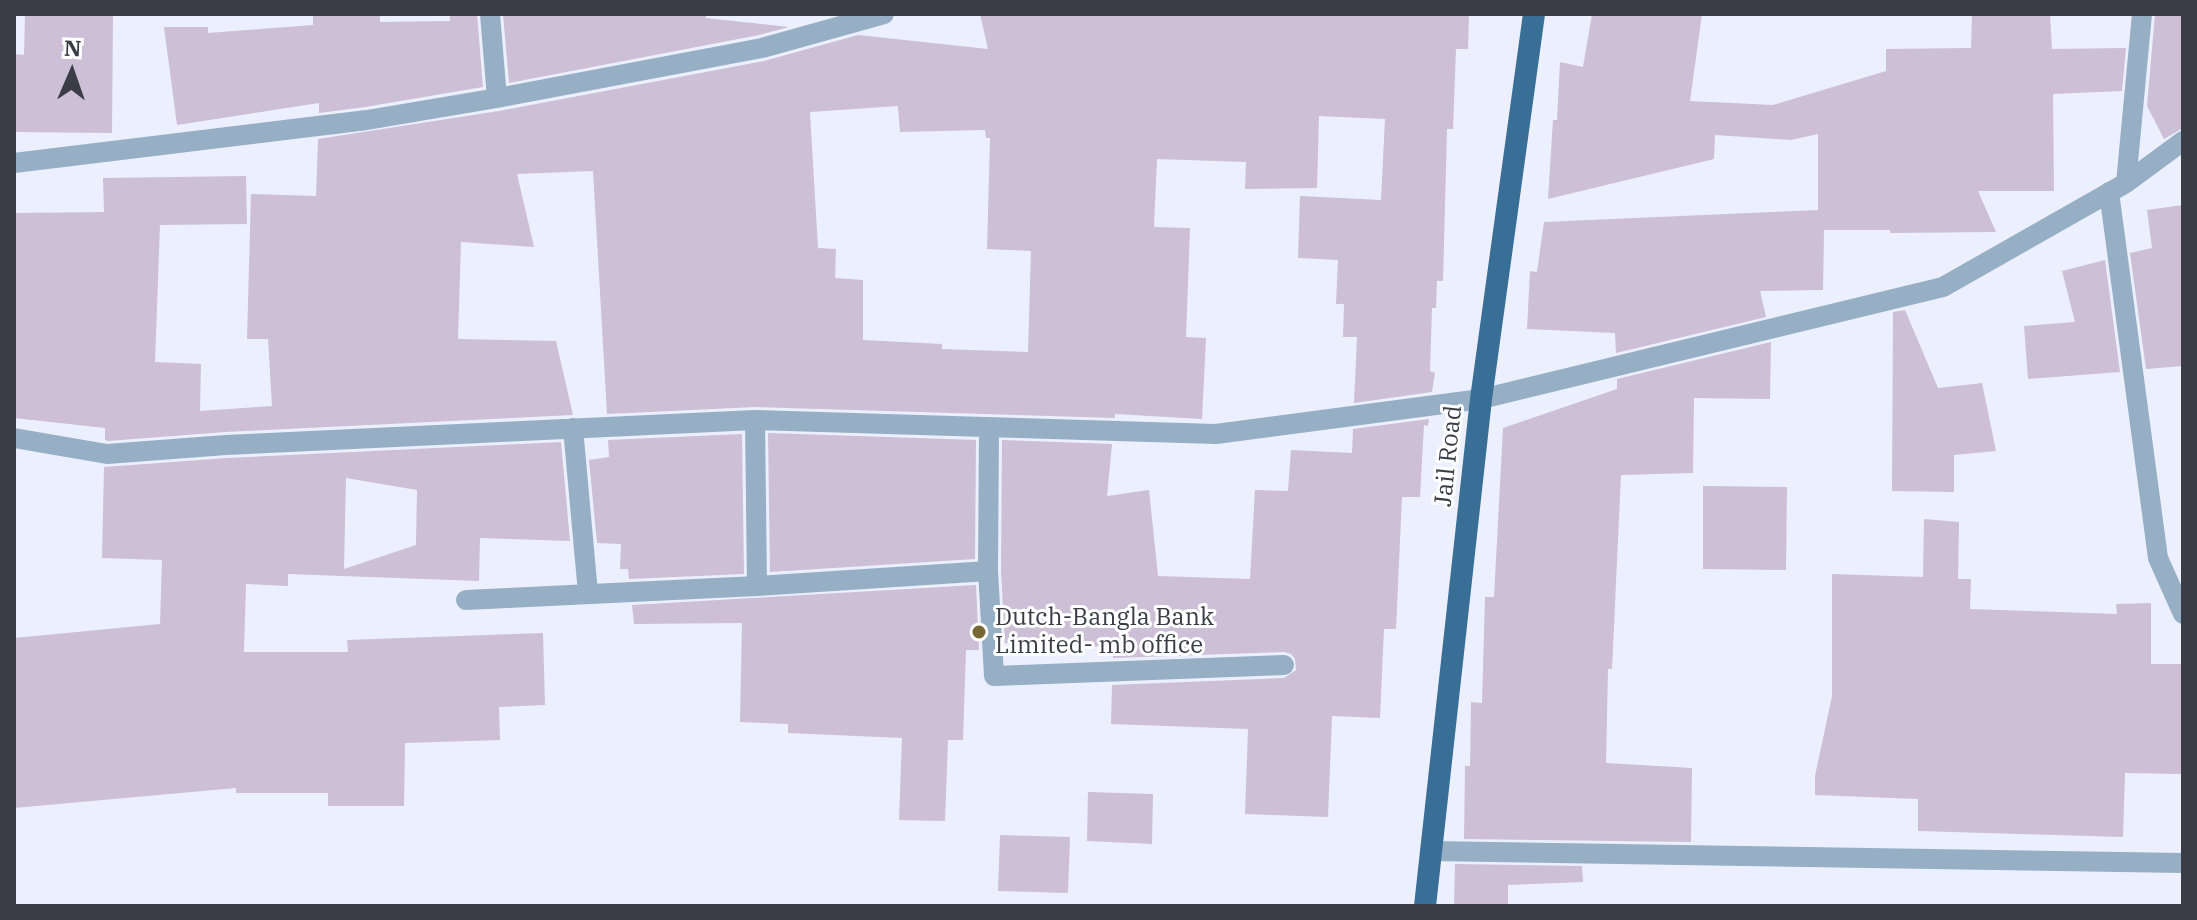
<!DOCTYPE html>
<html>
<head>
<meta charset="utf-8">
<style>
  body { margin:0 }
  #map { position:relative; width:2197px; height:920px; overflow:hidden; background:#eceffe; font-family:"IBM Plex Serif",serif }
  canvas { display:block }
  .frame { position:absolute; inset:0; border:16px solid #3a3c46; pointer-events:none }
  .north { position:absolute; left:32px; top:32px; width:80px; height:80px; -webkit-text-stroke:6px #fff; paint-order:stroke; rotate:2deg; font-size:22px; font-weight:700; line-height:32px; text-align:center; color:#3a3c46 }
  .north::after { content:''; display:block; margin:auto; width:28px; height:36px; background:#3a3c46; clip-path:polygon(50% 0,100% 100%,50% 72%,0 100%) }
</style>
</head>
<body>
<div id="map">
<canvas width="2197" height="920"></canvas>
<div class="frame"></div>
<div class="north">N</div>
</div>
<script>
const context = document.querySelector('canvas').getContext('2d');
context.lineJoin = 'round';
function fillPath(path, color) { context.fillStyle = color; context.fill(path, 'evenodd'); }
const poly = rows => new Path2D(rows.map(r => 'M' + r).join(''));
function stroke(path, color, width, dash) { context.strokeStyle = color; context.lineWidth = width; context.lineCap = dash ? 'butt' : 'round'; context.setLineDash(dash || []); context.stroke(path); }
function write(font, color, halo, rows, align = 'center') {
  context.font = font + ' "IBM Plex Serif",serif'; context.lineWidth = 6; context.setLineDash([]); context.textBaseline = 'middle'; context.strokeStyle = halo; context.fillStyle = color; for (const [text, x, y, turn = 0] of rows) {
    context.save(); context.translate(x, y); context.rotate((+turn || 0) * Math.PI / 180); context.textAlign = isNaN(turn) ? turn : align; if (halo) context.strokeText(text, 0, 0); context.fillText(text, 0, 0); context.restore();
  }
}
fillPath(poly([
  [25,14,113,14,112,133,14,132,14,54,24,55],
  [313,14,380,14,380,22,450,21,450,14,477,14,483,87,365,107,319,113,319,103,177,125,164,27,208,27,208,33,313,25],
  [503,14,706,14,706,18,789,27,759,35,509,83],
  [980,14,1469,14,1468,49,1456,49,1453,129,1447,129,1443,281,1437,281,1436,308,1432,308,1430,371,1435,373,1432,392,1354,403,1357,337,1343,337,1344,304,1336,304,1338,260,1298,258,1300,196,1381,200,1385,119,1319,116,1317,188,1245,189,1246,162,1157,159,1154,227,1190,228,1186,337,1206,338,1202,419,1115,414,1115,418,755,407,607,414,593,171,517,174,534,247,461,242,458,339,556,341,573,415,225,432,108,441,105,440,105,428,14,418,14,213,104,212,103,178,246,176,247,224,160,225,155,362,201,364,200,411,272,406,268,339,247,339,251,194,316,196,318,139,499,111,764,61,858,35,988,49],
  [898,106,900,132,985,130,986,138,990,138,987,249,1031,251,1028,352,942,349,942,344,863,340,863,280,835,278,836,249,818,248,810,112],
  [1592,14,1702,14,1690,101,1773,105,1886,71,1886,49,1971,48,1972,14,2050,14,2052,49,2126,48,2122,91,2053,94,2054,191,1978,191,1996,232,1890,233,1890,230,1824,230,1823,290,1760,291,1766,317,1616,353,1615,333,1527,329,1530,271,1537,272,1544,222,1818,210,1818,134,1791,140,1715,135,1714,159,1548,199,1553,120,1557,120,1560,62,1583,67],
  [2155,14,2183,14,2183,128,2164,139,2147,106],
  [2183,205,2183,366,2146,369,2130,253,2152,248,2147,210],
  [2105,260,2120,372,2028,379,2024,326,2075,322,2062,271],
  [1905,310,1938,388,1982,383,1996,451,1954,455,1954,492,1892,491,1893,312],
  [1771,342,1770,399,1694,398,1693,473,1621,475,1612,669,1608,669,1606,763,1692,768,1691,842,1464,839,1465,766,1470,766,1471,702,1482,703,1485,597,1494,597,1503,428,1617,389,1617,379],
  [1429,419,1428,426,1424,425,1420,497,1402,497,1396,629,1384,629,1380,718,1332,716,1328,817,1245,814,1248,729,1111,724,1112,685,1284,678,1296,670,1295,659,1291,654,1284,652,1113,658,1113,647,1005,643,1001,571,1002,440,1112,444,1107,496,1149,490,1158,576,1250,579,1255,490,1288,491,1291,450,1352,453,1353,429],
  [768,433,976,440,975,559,770,572],
  [742,434,744,574,629,579,628,569,620,569,621,544,597,543,589,460,609,457,608,440],
  [561,442,570,541,480,538,479,581,288,574,288,586,246,584,244,652,348,652,347,640,543,633,545,705,499,707,500,740,405,743,404,806,328,806,328,793,236,793,236,788,14,808,14,638,160,624,162,560,102,558,104,467,227,458],
  [346,478,417,490,416,545,344,569],
  [1703,486,1787,487,1786,570,1703,569],
  [1924,519,1959,522,1958,579,1971,579,1970,609,2117,614,2116,604,2151,603,2151,664,2183,664,2183,774,2125,773,2123,837,1918,831,1918,799,1815,795,1815,776,1832,696,1832,574,1923,577],
  [976,585,979,650,966,650,963,740,948,740,945,821,899,820,902,738,788,733,788,724,740,722,742,623,634,624,632,605],
  [1088,792,1153,794,1152,844,1087,841],
  [1000,835,1070,837,1068,893,998,891],
  [1455,864,1582,866,1583,882,1508,885,1508,906,1454,906]
]), '#ccbfd6');
stroke(poly([
  [490,14,497,98],
  [14,163,367,120,497,98,762,48,884,14],
  [2126,183,2142,14],
  [2109,192,2158,558,2183,614],
  [755,420,757,586],
  [573,428,588,593],
  [989,428,988,571,994,676,1284,665],
  [14,438,107,454,226,445,755,420,1216,434,1481,399,1943,287,2126,183,2183,141],
  [466,600,757,586,988,571],
  [1430,851,2183,863]
]), '#96afc4', 20);
stroke(poly([
  [1425,906,1481,399,1534,14]
]), '#396e96', 22);
for (const [x, y, r, color] of [
  [979,632,8,"#786634"]
]) { const dot = new Path2D(); dot.arc(x, y, r, 0, 2 * Math.PI); context.fillStyle = color; context.fill(dot); stroke(dot, '#fff', 3); }
write('24px', '#3a3c46', '#fff', [
  ["Jail Road",1449,456,-84]
]);
write('24px', '#3a3c46', '#fff', [
  ["Dutch-Bangla Bank",995,618],
  ["Limited- mb office",995,646]
], 'left');
</script>
</body>
</html>
